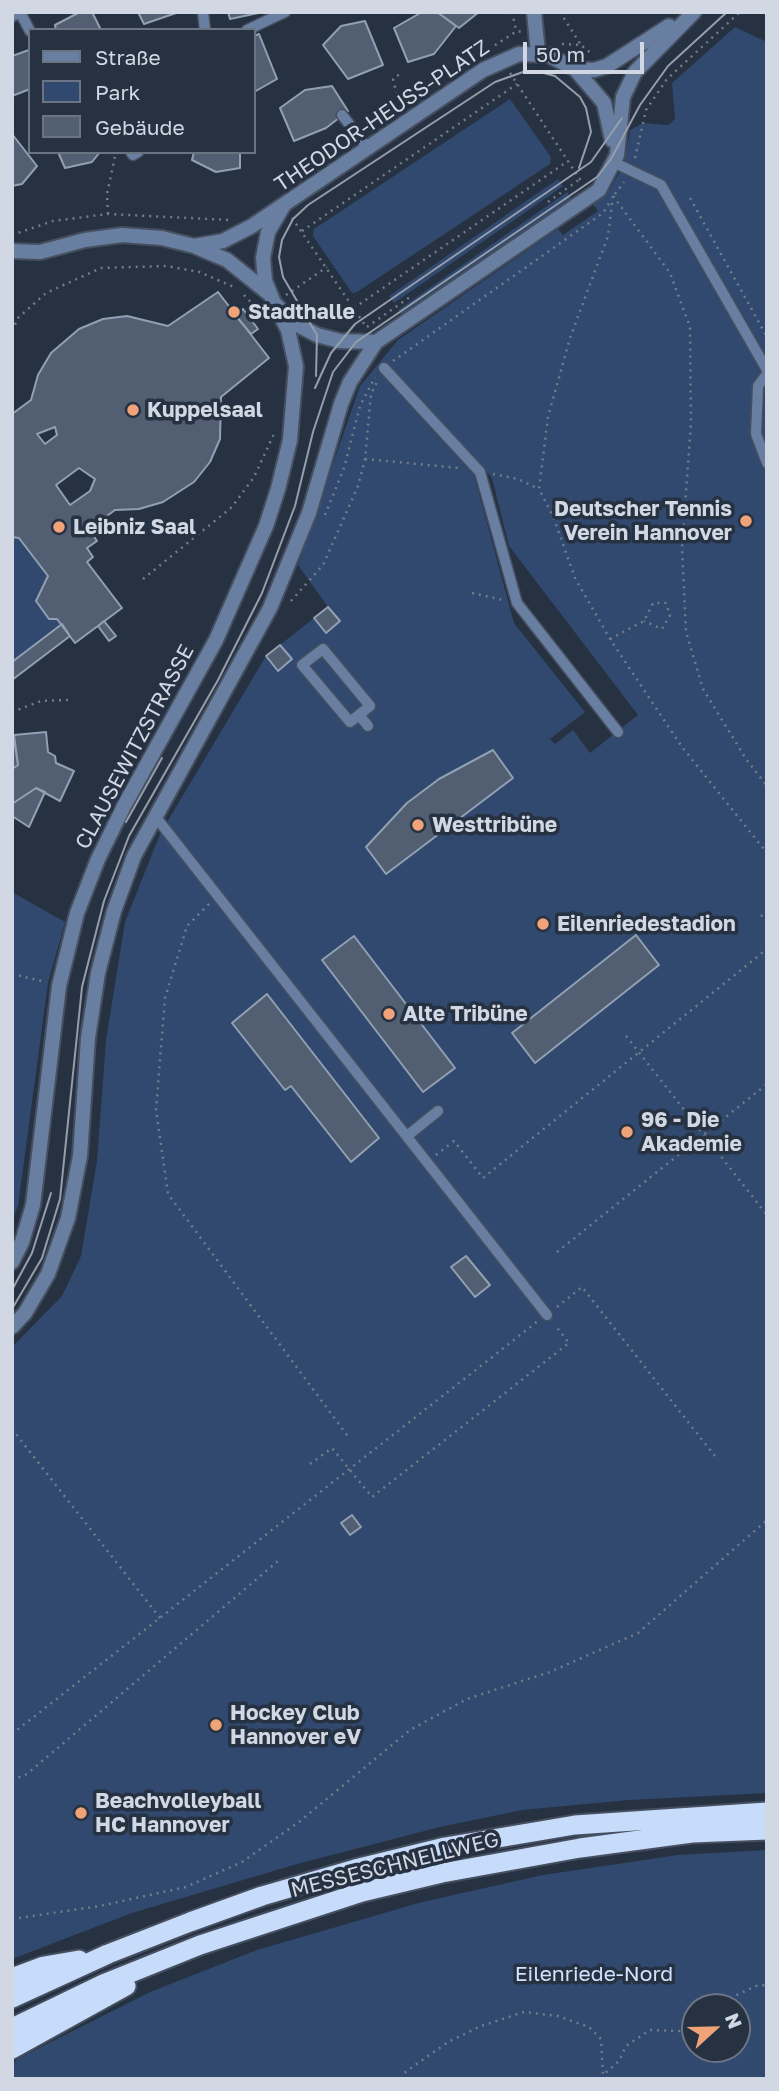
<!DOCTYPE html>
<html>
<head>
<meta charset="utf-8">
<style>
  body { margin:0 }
  #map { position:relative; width:779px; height:2091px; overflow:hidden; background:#263142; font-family:"Golos Text",sans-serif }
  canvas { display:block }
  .frame { position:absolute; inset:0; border:14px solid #d1d8e3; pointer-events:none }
  .legend { position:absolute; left:28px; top:28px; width:228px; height:126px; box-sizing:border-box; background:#263142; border:2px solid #6a7482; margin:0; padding:9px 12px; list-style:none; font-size:21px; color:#d1d8e3 }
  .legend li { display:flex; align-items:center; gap:14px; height:35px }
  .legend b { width:35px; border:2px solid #6a7482 }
  .north { position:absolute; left:681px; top:1993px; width:70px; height:70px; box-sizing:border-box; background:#263142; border:2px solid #6a7482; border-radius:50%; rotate:68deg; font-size:19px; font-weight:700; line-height:28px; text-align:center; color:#d1d8e3 }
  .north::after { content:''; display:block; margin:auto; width:24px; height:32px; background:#f0a278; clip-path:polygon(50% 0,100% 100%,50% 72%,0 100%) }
  .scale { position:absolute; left:523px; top:42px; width:121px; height:32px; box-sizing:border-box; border:4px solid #d1d8e3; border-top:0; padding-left:9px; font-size:21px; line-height:24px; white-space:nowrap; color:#d1d8e3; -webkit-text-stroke:5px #263142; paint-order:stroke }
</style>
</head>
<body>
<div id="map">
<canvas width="779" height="2091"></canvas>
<div class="frame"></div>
<ul class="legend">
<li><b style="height:9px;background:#687fa2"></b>Straße</li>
<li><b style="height:19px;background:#31496e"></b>Park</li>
<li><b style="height:19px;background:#525e71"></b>Gebäude</li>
</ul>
<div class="north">N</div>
<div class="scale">50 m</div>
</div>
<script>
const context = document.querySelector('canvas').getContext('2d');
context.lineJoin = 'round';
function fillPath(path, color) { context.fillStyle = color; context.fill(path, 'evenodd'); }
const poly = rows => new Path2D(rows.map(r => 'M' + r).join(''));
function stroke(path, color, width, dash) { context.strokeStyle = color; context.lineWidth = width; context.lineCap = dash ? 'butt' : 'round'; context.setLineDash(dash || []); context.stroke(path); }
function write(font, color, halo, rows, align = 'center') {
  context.font = font + ' "Golos Text",sans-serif'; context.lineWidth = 7; context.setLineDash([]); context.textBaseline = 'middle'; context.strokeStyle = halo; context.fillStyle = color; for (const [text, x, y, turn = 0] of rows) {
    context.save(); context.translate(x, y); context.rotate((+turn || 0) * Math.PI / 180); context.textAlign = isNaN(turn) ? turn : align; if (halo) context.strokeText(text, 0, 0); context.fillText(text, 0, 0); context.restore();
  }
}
fillPath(poly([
  [735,27,767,42,767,1793,629,1800,522,1810,440,1827,297,1864,132,1913,12,1959,12,1347,62,1296,81,1256,97,1161,106,1040,125,922,160,834,266,656,328,607,298,565,360,386,398,340,558,229,563,235,598,211,593,204,609,190,624,165,630,130,643,123,668,125,675,119,672,83],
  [394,373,492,478,509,546,638,715,590,753,573,730,555,744,550,739,585,712,514,623,474,475,389,383],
  [510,99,551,157,550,164,357,292,352,293,313,236,314,229],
  [558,179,563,186,546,198,394,303,389,296],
  [567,192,572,200,404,317,398,310],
  [12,537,19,538,48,576,36,601,49,619,57,619,62,624,12,662],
  [12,892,65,922,48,983,18,1206,12,1220],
  [767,1850,767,2079,12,2079,12,2064,19,2058,150,1992,257,1950,422,1902,543,1875,678,1855],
  [695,2007,737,2007,737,2049,695,2049]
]), '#31496e');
const building = poly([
  [80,12,92,12,101,30,56,30,55,25,80,12],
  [138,12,179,12,144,24,138,12],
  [228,12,263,12,230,19,228,12],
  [422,12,437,12,456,26,434,54,408,62,394,28,422,12],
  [437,12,479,12,459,28,437,12],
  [365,21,383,65,348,79,323,45,341,26,365,21],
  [259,34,277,79,254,92,254,36,259,34],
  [29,50,30,89,12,96,12,56,29,50],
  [332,86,348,111,326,128,294,141,280,108,305,90,332,86],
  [12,134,37,166,22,184,12,186,12,134],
  [58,152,100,152,92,162,65,168,58,152],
  [194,152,240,152,240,168,216,172,192,160,194,152],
  [218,292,269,358,221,397,220,439,210,462,194,482,163,502,139,509,115,510,89,529,97,541,87,548,93,557,87,562,122,608,75,643,57,619,49,619,36,601,48,576,19,538,12,537,12,414,31,400,38,375,51,353,79,329,103,319,127,316,168,326,218,292],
  [55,427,57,435,45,444,37,434,55,427],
  [79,468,95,479,90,491,70,505,56,485,79,468],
  [243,309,258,329,251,334,236,316,243,309],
  [328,607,340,621,326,633,314,618,328,607],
  [104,621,116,636,109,641,98,626,104,621],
  [62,624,70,636,12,680,12,662,62,624],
  [280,645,292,659,278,671,266,656,280,645],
  [46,732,48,752,55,756,56,763,74,771,60,801,36,788,12,804,12,769,18,765,14,735,46,732],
  [15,745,18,765,12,769,12,746,15,745],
  [493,750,513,778,386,874,366,847,407,803,439,779,493,750],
  [36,788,45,792,29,827,12,816,12,804,36,788],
  [636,935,659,965,535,1063,512,1033,636,935],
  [354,936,455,1068,423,1092,322,960,354,936],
  [267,994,379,1138,351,1162,291,1086,285,1090,232,1023,267,994],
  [466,1256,490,1285,475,1297,451,1267,466,1256],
  [352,1515,361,1527,350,1535,341,1523,352,1515]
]);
fillPath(building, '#525e71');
stroke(building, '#92a0b4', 2);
const service = poly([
  [20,12,30,31],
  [203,12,205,30],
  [247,30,285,12],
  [342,115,368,148],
  [131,152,133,155,138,152],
  [615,163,661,185,767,370],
  [384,368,480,472,517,603,618,732],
  [767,374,758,386,756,434,767,463],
  [323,649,370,706,350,722,302,665,323,649],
  [359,715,368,726],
  [155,816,547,1315],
  [407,1136,438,1111]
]);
const minor = poly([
  [534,12,538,53],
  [12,14,16,12]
]);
const tertiary = poly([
  [575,69,594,70,607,66,669,26],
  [284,205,268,232,263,258,265,281,274,303,294,323,317,335,340,341,376,342,599,190,617,155,623,97,635,72,694,12],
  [194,246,223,241,252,226,483,70,519,54,548,55,575,69,604,103,612,140],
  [12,251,40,252,85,240,122,235,162,238,194,246,227,260,267,292],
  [12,1262,22,1242,33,1205,59,986,77,913,98,859,125,804,216,640,266,526,278,489,290,440,296,366,288,330,274,303],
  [12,1327,25,1313,48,1274,68,1218,80,1156,88,1038,98,973,114,911,134,856,270,608,309,513,341,404,350,382,376,342]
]);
const trunk = poly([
  [12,1978,44,1966,79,1960],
  [12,1998,108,1954,190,1922,262,1896,355,1869,445,1847,575,1825,767,1812],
  [12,2028,103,1984,200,1945,362,1892,442,1873,580,1848,692,1833,767,1830],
  [12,2049,126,1986]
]);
stroke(service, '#454f5f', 13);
stroke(minor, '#454f5f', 18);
stroke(tertiary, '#454f5f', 18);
stroke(trunk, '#454f5f', 23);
stroke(poly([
  [512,12,516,30],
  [560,12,581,45],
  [562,44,581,45,593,55],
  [489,49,517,31,522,32],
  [510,73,583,184],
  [400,108,393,79,401,73],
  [635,158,646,110,667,79,740,12],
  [615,194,624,182],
  [613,196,608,236,570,338,548,417,539,489,553,516,575,578,610,639,682,747,767,853],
  [613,196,670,273,690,327,691,423,682,547,686,632,703,689,746,759,767,786],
  [690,198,767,337],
  [548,202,580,179],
  [108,214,107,194,116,152],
  [292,218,367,328],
  [302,231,517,84],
  [12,235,53,221,108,214,229,220],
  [244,295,261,313],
  [286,295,327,267],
  [354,308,568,161],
  [367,327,410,297],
  [12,331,18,318,46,293,101,268,166,266,199,272,234,287],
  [393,361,603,213,610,202],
  [365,459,459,468],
  [493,474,518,479,539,489],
  [325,515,344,468,360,406,375,377],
  [143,579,232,507,254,477,274,434],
  [472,593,503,600],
  [291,601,323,565,358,486,365,459,371,394,377,382],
  [610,639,644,621,653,603,666,603,670,615,662,629,644,621],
  [12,712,41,701,68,700],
  [209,904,187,926,165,998,156,1110,168,1194,350,1439],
  [761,915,767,922],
  [12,974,46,982],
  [626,1036,767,1215],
  [436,1155,454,1141,483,1178,767,949],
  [557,1252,767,1084],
  [557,1307,582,1287,718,1460],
  [12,1429,160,1618],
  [310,1464,332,1448,372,1497,569,1343,555,1325],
  [12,1734,538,1321],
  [12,1780,27,1774,278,1561],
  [12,1919,100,1906,186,1887,242,1862,299,1822,410,1730,467,1699,550,1672,638,1633,767,1520],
  [711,2007,756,1986,767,1985],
  [402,2079,404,2073,448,2042,481,2026,524,2012,558,2016,589,2027,601,2039,603,2075,619,2061,626,2046,650,2030,681,2031,695,2015]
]), '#727c8a', 2.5, [2, 5]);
stroke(service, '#687fa2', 10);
stroke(minor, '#687fa2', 14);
stroke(tertiary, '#687fa2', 14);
stroke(trunk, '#c7dbfa', 19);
stroke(poly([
  [316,376,317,335,283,277,279,257,282,240,293,219,308,205,495,82,523,72,536,71,555,76,580,97,586,108,591,132,579,168],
  [315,388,331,353,355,324,591,162,622,118],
  [126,822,162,758],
  [12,1290,32,1253,51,1193],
  [12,1309,42,1258,60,1199,82,987,104,901,129,836,218,680,262,593,295,506,313,432,333,372,356,342,597,177,611,159,640,105,668,66,727,12]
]), '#969eab', 2);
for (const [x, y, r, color] of [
  [234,312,7,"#f0a278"],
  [133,410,7,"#f0a278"],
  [746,521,7,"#f0a278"],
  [59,527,7,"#f0a278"],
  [418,825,7,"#f0a278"],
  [543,924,7,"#f0a278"],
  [389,1014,7,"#f0a278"],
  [627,1132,7,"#f0a278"],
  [216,1725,7,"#f0a278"],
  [81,1813,7,"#f0a278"]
]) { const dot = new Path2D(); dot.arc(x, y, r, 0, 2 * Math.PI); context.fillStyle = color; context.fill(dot); stroke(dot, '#263142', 2.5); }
write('21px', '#d1d8e3', '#263142', [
  ["THEODOR-HEUSS-PLATZ",382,116,-34],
  ["CLAUSEWITZSTRASSE",135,747,-62],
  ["MESSESCHNELLWEG",395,1865,-14]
]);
write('bold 21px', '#d1d8e3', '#263142', [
  ["Stadthalle",248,312],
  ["Kuppelsaal",147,410],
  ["Deutscher Tennis",732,509,"right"],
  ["Verein Hannover",732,533,"right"],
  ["Leibniz Saal",73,527],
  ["Westtribüne",432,825],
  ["Eilenriedestadion",557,924],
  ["Alte Tribüne",403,1014],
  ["96 - Die",641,1120],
  ["Akademie",641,1144],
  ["Hockey Club",230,1713],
  ["Hannover eV",230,1737],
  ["Beachvolleyball",95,1801],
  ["HC Hannover",95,1825]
], 'left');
write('21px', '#d0e2fd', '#263142', [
  ["Eilenriede-Nord",594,1974]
]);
</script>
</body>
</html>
